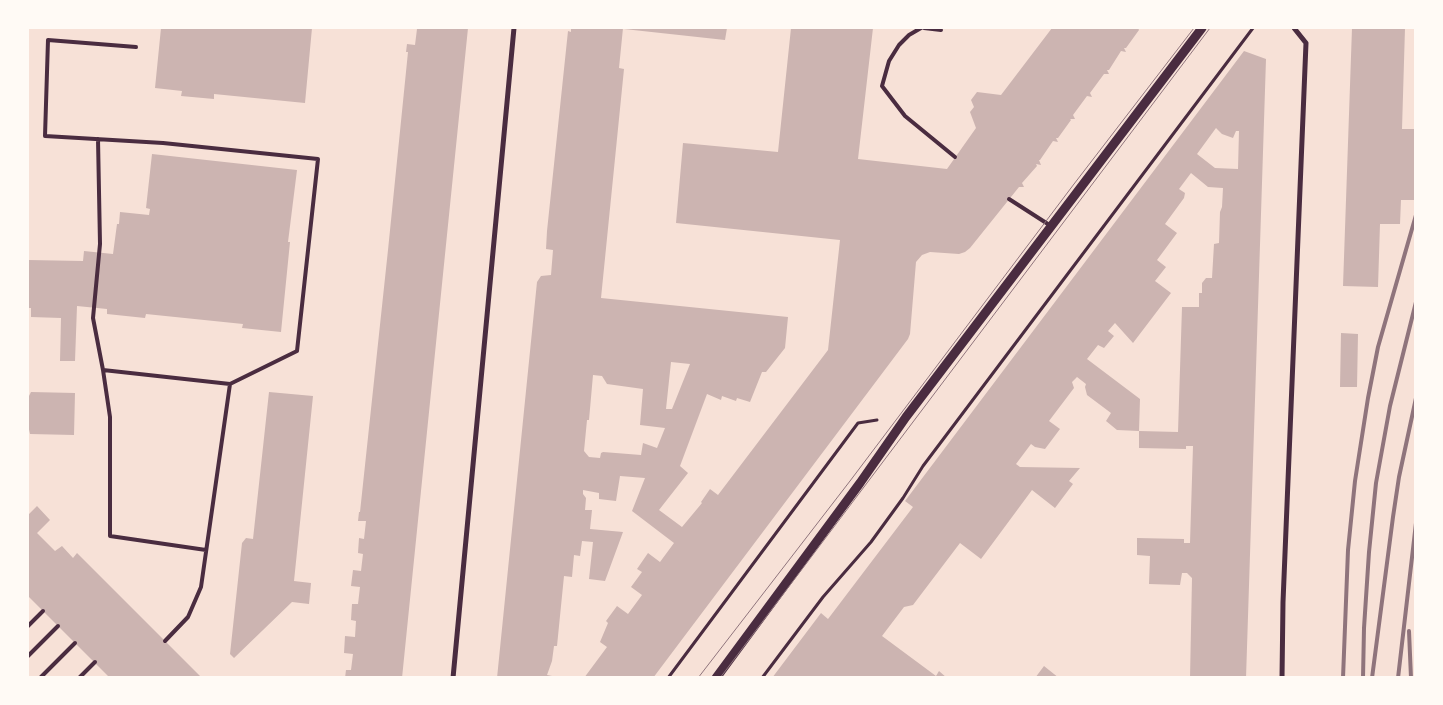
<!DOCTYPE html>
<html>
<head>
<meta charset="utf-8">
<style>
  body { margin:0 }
  #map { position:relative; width:1443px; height:705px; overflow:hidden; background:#f7e1d7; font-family:Karla,sans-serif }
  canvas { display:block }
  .frame { position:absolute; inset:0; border:29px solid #fffaf5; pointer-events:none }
</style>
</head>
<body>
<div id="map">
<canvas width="1443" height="705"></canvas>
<div class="frame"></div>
</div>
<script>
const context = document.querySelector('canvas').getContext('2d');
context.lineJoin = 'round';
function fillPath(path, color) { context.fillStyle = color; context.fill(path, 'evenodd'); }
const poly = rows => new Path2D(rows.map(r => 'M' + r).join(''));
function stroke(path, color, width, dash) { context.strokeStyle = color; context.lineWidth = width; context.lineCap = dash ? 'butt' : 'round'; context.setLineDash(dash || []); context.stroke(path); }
fillPath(poly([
  [161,28,312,28,305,103,214,94,214,99,181,96,182,91,155,88],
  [413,28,468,28,402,678,345,678,346,670,351,670,353,654,344,653,345,636,355,637,356,621,351,620,352,604,358,604,360,587,351,586,353,570,361,571,363,554,358,553,359,538,364,539,366,521,358,521,359,512,360,512,388,250,408,52,406,52,407,44,415,45,417,29],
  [571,28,623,28,619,68,624,69,601,298,788,317,785,348,766,372,762,372,750,402,737,398,736,401,722,396,721,400,707,394,680,466,688,473,659,510,682,527,702,503,701,502,710,489,718,495,828,350,840,240,676,223,683,143,778,152,791,28,873,28,858,159,947,169,976,128,970,112,974,107,971,100,977,92,1001,95,1052,28,1138,28,1139,30,1126,48,1124,48,1126,52,1121,51,1109,70,1107,70,1109,74,1104,74,1090,93,1092,97,1087,96,1073,115,1075,119,1070,119,1071,120,1058,138,1056,138,1058,142,1053,141,1040,160,1039,160,1041,165,1036,164,1037,166,1022,183,1024,187,1019,187,970,248,965,252,959,254,930,252,922,255,916,262,910,334,908,339,653,678,584,678,607,647,600,642,608,623,606,621,617,606,628,614,642,595,631,587,642,572,637,569,648,553,660,562,674,543,632,511,645,478,620,476,616,501,599,499,599,493,583,490,583,494,586,498,585,510,592,510,590,529,623,532,605,581,589,579,593,542,582,541,580,556,574,555,572,577,564,576,557,646,554,646,552,661,547,675,552,676,553,678,497,678,537,282,541,276,551,275,553,250,546,249,547,231,568,31,571,32],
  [671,362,690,364,672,409,666,409],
  [593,375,602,376,607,384,643,389,640,425,665,428,657,448,643,443,641,455,603,452,601,453,600,458,589,457,584,451,587,420,589,420],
  [624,28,727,28,725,40,624,29],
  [1352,28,1405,28,1402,129,1416,129,1415,200,1401,200,1400,224,1380,224,1378,287,1343,286],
  [1244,51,1266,59,1246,678,1190,678,1192,578,1187,573,1182,573,1180,585,1149,584,1150,556,1137,555,1137,538,1184,539,1184,543,1190,543,1193,446,1186,446,1186,449,1139,448,1139,431,1178,432,1182,307,1199,307,1199,293,1202,293,1202,283,1206,278,1212,278,1214,244,1219,243,1220,212,1222,207,1223,188,1208,187,1191,173,1179,189,1185,193,1184,198,1165,224,1177,233,1157,260,1166,267,1155,281,1171,293,1133,343,1115,323,1108,331,1114,336,1104,348,1098,345,1087,359,1140,399,1139,431,1117,430,1106,421,1111,413,1087,395,1085,387,1086,384,1077,377,1072,382,1074,388,1049,421,1060,429,1045,449,1035,447,1031,444,1016,464,1020,467,1080,468,1069,481,1073,484,1055,508,1032,490,981,559,960,543,913,605,904,607,882,636,936,676,939,671,947,678,772,678,821,613,828,619,913,507,905,501],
  [1216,128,1222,134,1233,138,1236,131,1239,131,1238,169,1215,168,1197,154],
  [152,154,297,170,288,242,290,242,281,332,242,328,243,324,146,314,145,318,107,314,107,309,77,306,75,361,60,361,61,318,31,317,31,308,28,308,28,260,83,261,84,251,113,254,117,224,119,224,120,212,149,215,150,209,146,208],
  [1341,333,1358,334,1357,387,1340,387],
  [31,392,75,393,74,435,30,434,28,425,28,396,29,396],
  [269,392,313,396,294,581,311,583,309,604,292,602,234,658,230,654,242,543,246,538,253,539],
  [37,506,50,520,37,533,55,551,62,546,73,558,77,553,202,678,110,678,28,596,28,515],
  [1044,666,1059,678,1035,678]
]), '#ccb4b1');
stroke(poly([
  [668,678,858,423,877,420],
  [762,678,823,597,871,542,903,498,923,466,1253,28]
]), '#4a2c40', 3);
stroke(poly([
  [921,28,909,35,899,45,889,61,882,86,905,116,955,157],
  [924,28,941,30],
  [136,47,48,40,45,136,163,143,318,159,297,351,230,384,201,587,188,617,165,641],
  [98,139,100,244,93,318,103,370,230,384],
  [1009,199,1051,226],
  [103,370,110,417,110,536,206,550],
  [28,626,43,611],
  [28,656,58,626],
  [40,678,75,643],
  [79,678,95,662]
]), '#4a2c40', 4);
stroke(poly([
  [453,678,514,28],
  [1282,678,1283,602,1306,43,1294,28]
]), '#4a2c40', 5);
stroke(poly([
  [716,678,860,483,906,417,1202,28]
]), '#4a2c40', 9);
stroke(poly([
  [698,678,850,481,1074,184,1194,28],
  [720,678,1210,28]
]), '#8f747c', 1);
stroke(poly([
  [1409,631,1411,678],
  [1343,678,1348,550,1355,481,1368,398,1378,347,1416,215],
  [1363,678,1364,628,1369,552,1376,483,1390,406,1416,302],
  [1372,678,1393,517,1399,477,1416,398],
  [1398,678,1416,523]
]), '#8f747c', 4);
</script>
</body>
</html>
